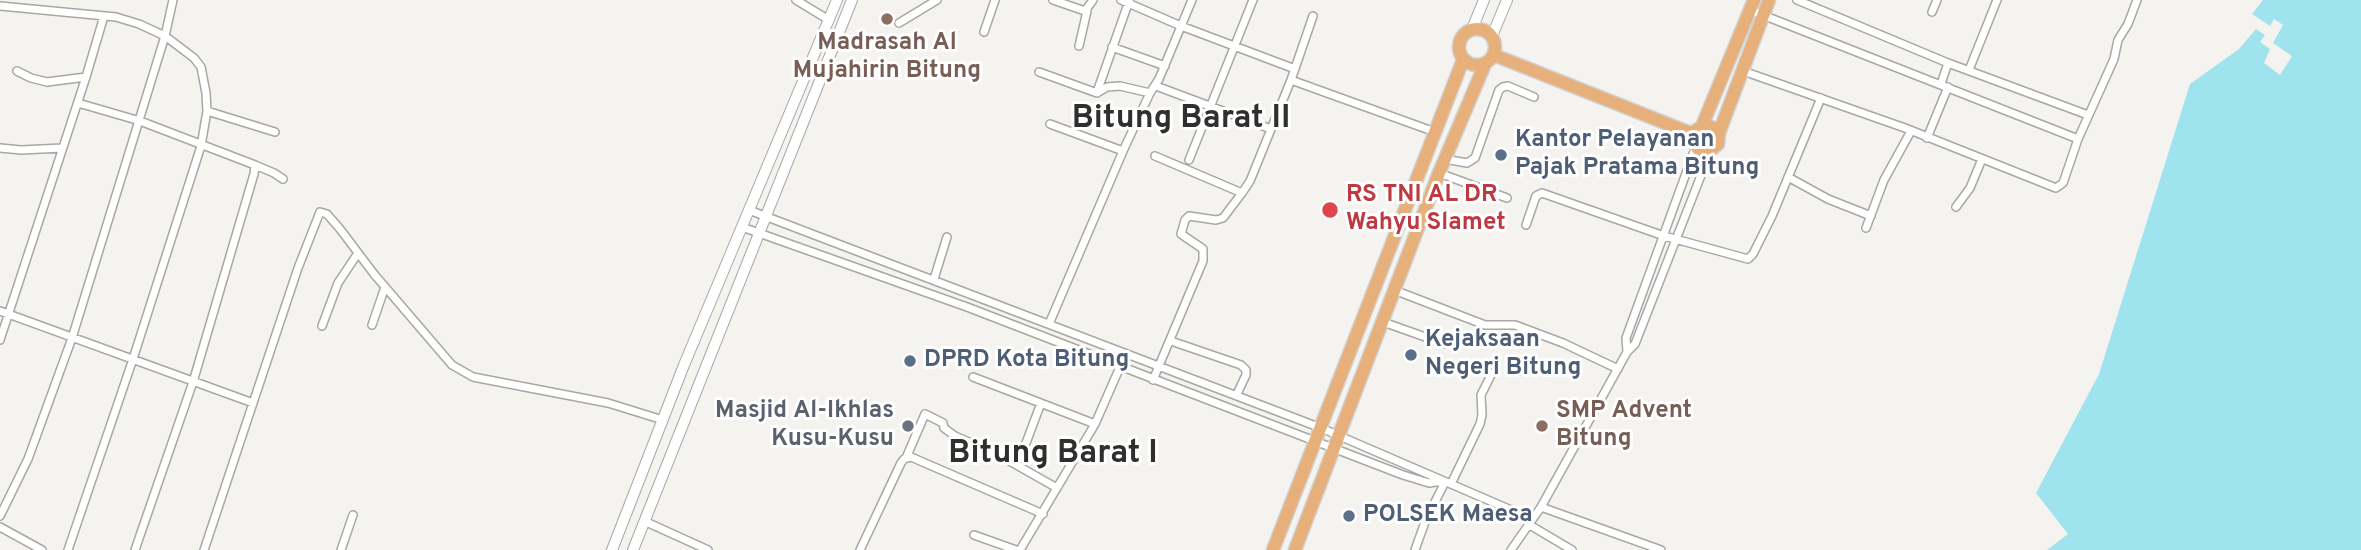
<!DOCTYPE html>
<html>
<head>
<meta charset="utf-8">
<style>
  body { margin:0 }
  canvas { display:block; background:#f4f3f0 }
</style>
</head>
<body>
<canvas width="2361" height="550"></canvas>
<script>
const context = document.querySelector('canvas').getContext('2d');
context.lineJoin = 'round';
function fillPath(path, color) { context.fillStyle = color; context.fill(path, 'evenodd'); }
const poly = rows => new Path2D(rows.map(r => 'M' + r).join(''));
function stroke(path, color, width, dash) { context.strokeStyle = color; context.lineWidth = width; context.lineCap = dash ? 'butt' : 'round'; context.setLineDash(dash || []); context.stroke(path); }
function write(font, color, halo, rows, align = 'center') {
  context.font = font + ' Overpass,sans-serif'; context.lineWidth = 6; context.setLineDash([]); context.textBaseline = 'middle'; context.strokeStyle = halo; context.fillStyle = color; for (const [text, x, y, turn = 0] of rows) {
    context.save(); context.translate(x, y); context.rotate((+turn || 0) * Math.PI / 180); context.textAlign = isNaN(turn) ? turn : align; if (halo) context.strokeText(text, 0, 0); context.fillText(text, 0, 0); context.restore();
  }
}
fillPath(poly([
  [2263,0,2361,0,2361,550,2047,550,2068,534,2036,493,2099,374,2190,84,2239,49,2256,29,2265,35,2260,42,2270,49,2264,63,2280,75,2292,56,2273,43,2283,25,2274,19,2270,26,2252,14]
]), '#9ee3ed');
const street = poly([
  [796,0,829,20],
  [1053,0,1085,11,1093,0],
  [1121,0,1181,26,1295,69],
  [1797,0,1948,63,2088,115],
  [0,6,116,17,139,24,165,36,194,58,201,67,206,93,207,111,201,146,133,359,68,550],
  [1750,10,2078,139,2114,59,2118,40,2128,24,2137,0],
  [1932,12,1937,0],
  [899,23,937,0],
  [984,32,995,0],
  [1079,46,1087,11],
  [1112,47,1165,66],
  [1969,70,1997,0],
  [17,71,31,78,47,82,86,77],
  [1743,71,1905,128,2056,188,2063,183,2078,139],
  [1039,72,1097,93,1107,87,1120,86,1150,93],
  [1291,80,1435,132],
  [1941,84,1948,63],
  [1156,86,1271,129],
  [1097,92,1129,1],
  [78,103,140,121,255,165,254,174,193,382,135,550],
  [207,111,275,132],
  [1050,124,1123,151],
  [1927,138,1948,87],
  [0,148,21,150,62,148],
  [1155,156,1242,193],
  [1445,159,1467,163,1475,158,1499,90,1503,87,1508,86,1534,97],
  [1189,160,1253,0],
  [255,165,274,173,283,179],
  [1439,173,1507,198],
  [1788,177,1828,199,1871,216],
  [1956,207,1970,188,1982,159],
  [749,210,1321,428,1532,519],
  [1526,225,1536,196,1542,193,1664,236,1748,259,1753,254,1772,216,1821,98],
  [742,227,967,307,1403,475,1429,483,1443,481],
  [1866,228,1884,180,1911,131],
  [934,279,947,237],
  [1394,290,1485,325,1515,325,1563,343,1618,369],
  [0,311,253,403],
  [1383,322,1445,344],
  [1049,324,1123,151,1150,93,1159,79,1192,0],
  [372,325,385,287],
  [322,326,338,283,358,253],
  [0,340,86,77,104,16],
  [1171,341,1241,365,1246,370,1246,375,1237,394],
  [1627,352,1626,338,1696,146],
  [973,377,1095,424],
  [1153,380,1203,261,1203,249,1181,234,1185,220,1189,216,1216,220,1223,218,1242,193,1250,181,1291,80,1313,16],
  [1026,443,1041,403],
  [906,458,925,414,943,423,944,428,955,436,997,454,1057,488],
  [1451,484,1480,424,1482,415,1481,395,1492,373],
  [1541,507,1661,550],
  [0,516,28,459,72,338,165,36,173,0],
  [644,521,708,550],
  [1528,524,1572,550],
  [0,527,42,550],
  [974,535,1016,550],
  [204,550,298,268,320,212,327,214,340,229,374,274,452,365,473,377,608,403,663,420],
  [341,550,353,515],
  [860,550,901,463,904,459,911,457,1043,514],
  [1020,550,1095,424,1120,367],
  [1415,550,1425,522,1445,482],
  [1511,550,1541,507,1627,352,1635,344,1711,150]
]);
const secondary = poly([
  [1472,29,1484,0],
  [1492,36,1507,0],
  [612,550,684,365,837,0],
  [633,550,852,0]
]);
const highway = poly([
  '1459 47a18 18 0 1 1 36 0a18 18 0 1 1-36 0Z',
  [1494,55,1693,134],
  [1702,126,1754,0],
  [1719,133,1714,128,1705,125,1695,131,1694,143,1698,149,1704,151,1711,150,1718,144,1719,133,1769,0],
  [1273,550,1463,60],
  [1295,550,1439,173,1485,64]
]);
stroke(street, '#a8a7a4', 10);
stroke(secondary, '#a8a7a4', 12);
stroke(highway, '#d1d1d1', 15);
stroke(street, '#fff', 7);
stroke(secondary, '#fff', 10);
stroke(highway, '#e7b07a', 12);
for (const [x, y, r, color] of [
  [887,19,7,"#8d6e63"],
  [1501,155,7,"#5c6f8a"],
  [1330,210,9,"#e0444e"],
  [1411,355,7,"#5c6f8a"],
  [910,361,7,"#5c6f8a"],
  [908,426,7,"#6b7280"],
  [1542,426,7,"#8d6e63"],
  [1349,516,7,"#5c6f8a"]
]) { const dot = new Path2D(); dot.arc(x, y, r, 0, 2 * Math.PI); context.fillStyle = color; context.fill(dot); stroke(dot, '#fff', 2.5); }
write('bold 24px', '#785e54', '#fff', [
  ["Madrasah Al",887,44],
  ["Mujahirin Bitung",887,72],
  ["SMP Advent",1556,412,"left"],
  ["Bitung",1556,440,"left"]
]);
write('bold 24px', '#4e5e75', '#fff', [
  ["Kantor Pelayanan",1515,141],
  ["Pajak Pratama Bitung",1515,169],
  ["Kejaksaan",1425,341],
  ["Negeri Bitung",1425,369],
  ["DPRD Kota Bitung",924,361],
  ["POLSEK Maesa",1363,516]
], 'left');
write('bold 24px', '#be3a42', '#fff', [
  ["RS TNI AL DR",1346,196],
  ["Wahyu Slamet",1346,224]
], 'left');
write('bold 24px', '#5b616d', '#fff', [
  ["Masjid Al-Ikhlas",894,412],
  ["Kusu-Kusu",894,440]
], 'right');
write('bold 32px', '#302f2e', '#fff', [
  ["Bitung Barat II",1181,121],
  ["Bitung Barat I",1053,456]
]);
</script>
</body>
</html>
